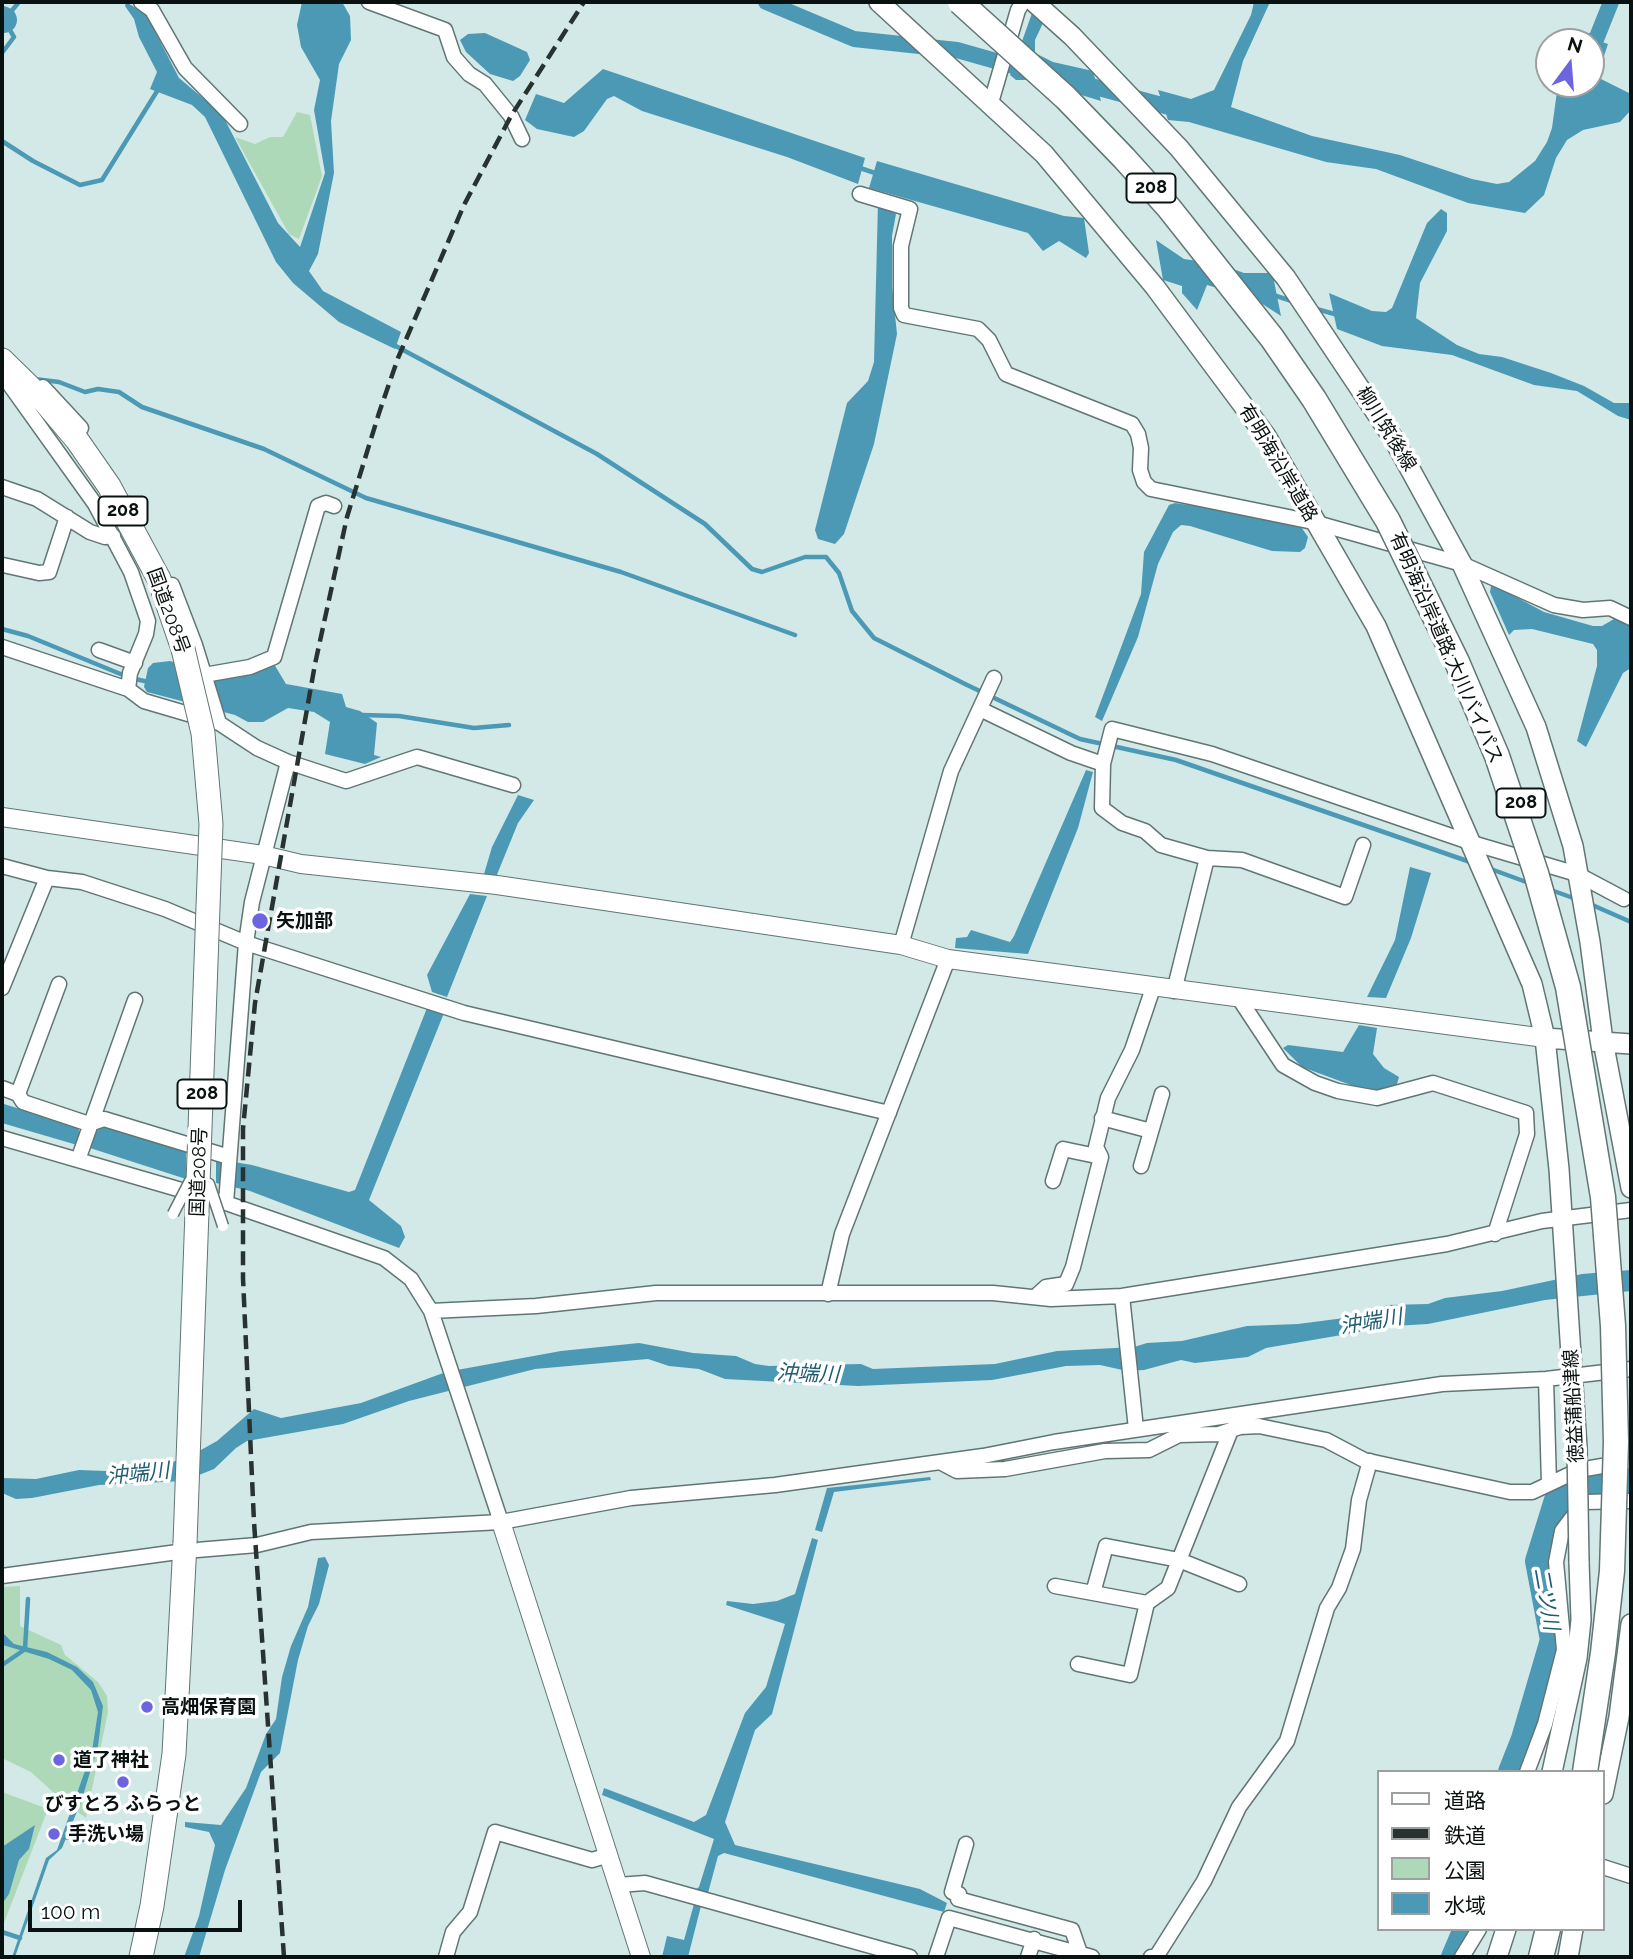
<!DOCTYPE html>
<html>
<head>
<meta charset="utf-8">
<style>
  body { margin:0 }
  #map { position:relative; width:1633px; height:1959px; overflow:hidden; background:#d2e9e7; font-family:Raleway,"Noto Sans JP",sans-serif }
  canvas { display:block }
  .frame { position:absolute; inset:0; border:4px solid #0a1211; pointer-events:none }
  .legend { position:absolute; left:1377px; top:1770px; width:228px; height:161px; box-sizing:border-box; background:#fff; border:2px solid #9da0a0; margin:0; padding:9px 12px; list-style:none; font-size:21px; color:#0a1211 }
  .legend li { display:flex; align-items:center; gap:14px; height:35px }
  .legend b { width:35px; border:2px solid #9da0a0 }
  .north { position:absolute; left:1535px; top:28px; width:70px; height:70px; box-sizing:border-box; background:#fff; border:2px solid #9da0a0; border-radius:50%; rotate:16deg; font-size:19px; font-weight:700; line-height:28px; text-align:center; color:#0a1211 }
  .north::after { content:''; display:block; margin:auto; width:24px; height:32px; background:#6c65df; clip-path:polygon(50% 0,100% 100%,50% 72%,0 100%) }
  .scale { position:absolute; left:28px; top:1900px; width:214px; height:32px; box-sizing:border-box; border:4px solid #0a1211; border-top:0; padding-left:9px; font-size:21px; line-height:24px; white-space:nowrap; color:#0a1211; -webkit-text-stroke:5px #fff; paint-order:stroke }
</style>
</head>
<body>
<div id="map">
<canvas width="1633" height="1959"></canvas>
<div class="frame"></div>
<ul class="legend">
<li><b style="height:9px;background:#fff"></b>道路</li>
<li><b style="height:9px;background:#283331"></b>鉄道</li>
<li><b style="height:19px;background:#aed9b8"></b>公園</li>
<li><b style="height:19px;background:#4c99b6"></b>水域</li>
</ul>
<div class="north">N</div>
<div class="scale">100 m</div>
</div>
<script>
const context = document.querySelector('canvas').getContext('2d');
context.lineJoin = 'round';
function fillPath(path, color) { context.fillStyle = color; context.fill(path, 'evenodd'); }
const poly = rows => new Path2D(rows.map(r => 'M' + r).join(''));
function stroke(path, color, width, dash) { context.strokeStyle = color; context.lineWidth = width; context.lineCap = dash ? 'butt' : 'round'; context.setLineDash(dash || []); context.stroke(path); }
function write(font, color, halo, rows, align = 'center') {
  context.font = font + ' Raleway,"Noto Sans JP",sans-serif'; context.lineWidth = 7; context.setLineDash([]); context.textBaseline = 'middle'; context.strokeStyle = halo; context.fillStyle = color; for (const [text, x, y, turn = 0] of rows) {
    context.save(); context.translate(x, y); context.rotate((+turn || 0) * Math.PI / 180); context.textAlign = isNaN(turn) ? turn : align; if (halo) context.strokeText(text, 0, 0); context.fillText(text, 0, 0); context.restore();
  }
}
fillPath(poly([
  [297,112,310,115,322,176,299,239,289,234,235,137,255,144,270,137,283,137],
  [20,1586,20,1626,61,1645,65,1655,98,1682,107,1696,108,1712,86,1818,65,1803,31,1772,2,1758,2,1587],
  [2,1792,48,1809,2,1928]
]), '#aed9b8');
fillPath(poly([
  [126,2,146,14,179,78,222,114,278,223,300,247,325,173,314,110,320,80,301,47,297,25,302,2,342,2,350,16,351,40,339,64,331,121,334,173,318,254,309,271,323,291,401,332,395,349,339,322,293,283,276,262,205,117,192,105,150,89,157,72,139,37,134,19,125,6],
  [1036,2,1053,2,1035,40,1035,53,1053,62,1093,71,1101,101,1032,80,1016,80,1010,75],
  [1254,2,1270,2,1243,61,1231,107,1312,136,1400,155,1472,179,1497,184,1509,182,1535,161,1547,142,1552,128,1558,84,1591,84,1591,42,1576,42,1585,33,1601,33,1602,42,1608,44,1598,74,1601,79,1631,94,1631,110,1620,122,1583,130,1567,140,1556,158,1544,195,1525,213,1468,203,1376,169,1326,162,1189,122,1168,120,1158,90,1191,99,1214,90,1251,15],
  [485,33,527,52,530,60,520,76,513,81,490,74,466,52,460,40,468,34],
  [603,69,865,158,858,184,787,157,642,111,614,96,607,99,584,131,574,137,537,129,525,120,536,94,564,103],
  [877,161,1064,216,1084,218,1089,253,1086,258,1059,241,1043,251,1028,233,869,188],
  [878,202,896,214,892,236,892,286,897,334,874,444,844,534,835,544,818,539,815,530,847,403,868,381,874,362],
  [1441,209,1447,213,1447,231,1420,283,1416,318,1457,345,1479,354,1502,357,1551,373,1584,386,1614,403,1631,403,1631,420,1618,416,1577,391,1534,385,1452,355,1382,346,1337,329,1329,293,1372,311,1386,312,1392,308,1427,223],
  [1156,240,1184,259,1219,264,1244,273,1270,273,1273,276,1281,316,1253,298,1207,285,1197,310,1182,293,1182,286,1163,280],
  [1175,503,1297,521,1308,537,1305,548,1300,552,1272,551,1190,526,1181,525,1173,532,1158,564,1138,637,1102,721,1095,717,1141,594,1144,552,1169,505],
  [1492,580,1502,585,1505,591,1544,612,1593,626,1602,626,1619,616,1631,623,1631,668,1623,673,1586,747,1577,741,1597,666,1597,650,1593,644,1532,629,1514,630,1509,635,1490,592],
  [170,661,224,677,274,664,286,684,342,694,346,707,360,711,377,723,374,755,381,757,365,764,325,754,330,722,314,712,288,708,263,722,248,722,235,715,147,692,144,687,148,668,153,663],
  [1086,770,1093,772,1078,828,1028,954,955,948,956,938,967,937,971,930,1010,942,1014,936],
  [518,795,534,800,518,823,496,877,484,874,492,847],
  [1410,867,1431,873,1411,938,1386,998,1367,997,1395,940],
  [470,894,487,896,447,997,432,992,427,975],
  [427,1008,444,1013,369,1200,401,1226,405,1237,399,1248,250,1191,216,1183,216,1159,252,1165,349,1192,355,1190],
  [1359,1025,1377,1028,1373,1054,1384,1068,1399,1077,1397,1084,1375,1094,1302,1067,1283,1048,1288,1045,1343,1052],
  [2,1098,4,1104,77,1127,80,1132,77,1145,2,1123],
  [103,1126,186,1150,186,1179,90,1148,94,1133],
  [1631,1270,1631,1291,1545,1300,1428,1324,1394,1326,1266,1348,1248,1357,1195,1363,1181,1360,1144,1370,1127,1371,1100,1365,1066,1366,992,1380,858,1386,725,1379,699,1369,669,1366,648,1359,535,1369,409,1401,343,1424,247,1441,236,1448,214,1469,184,1481,99,1485,32,1498,16,1499,2,1493,2,1478,36,1479,79,1470,106,1471,183,1460,217,1441,254,1409,281,1418,361,1403,446,1372,561,1351,639,1343,693,1353,736,1356,755,1364,769,1366,861,1364,873,1369,995,1364,1057,1351,1134,1347,1147,1343,1182,1341,1247,1326,1298,1324,1352,1317,1370,1314,1387,1305,1428,1304,1445,1298,1502,1291,1582,1274],
  [930,1477,931,1480,834,1492,822,1532,815,1530,827,1488],
  [812,1538,818,1540,772,1714,755,1730,725,1822,735,1845,920,1889,947,1903,944,1912,724,1853,718,1856,708,1893,694,1891,699,1887,714,1839,602,1795,604,1788,694,1822,706,1815,745,1713,766,1687,785,1624,726,1605,727,1601,753,1604,777,1601,795,1594],
  [325,1557,329,1565,319,1604,308,1626,298,1660,280,1753,261,1772,225,1870,199,1957,184,1957,199,1916,215,1845,209,1832,185,1827,185,1822,221,1825,246,1788,266,1734,276,1719,282,1677,291,1646,308,1607,318,1558],
  [2,1632,14,1644,47,1652,77,1667,93,1682,103,1706,98,1746,81,1802,62,1848,49,1860,15,1957,12,1957,46,1858,57,1850,92,1751,98,1712,91,1690,72,1670,49,1659,3,1645],
  [35,1825,29,1849,19,1860,9,1894,2,1904,2,1847],
  [694,1904,701,1906,688,1957,662,1957,667,1936,684,1940]
]), '#4c99b6');
stroke(poly([
  [2,53,14,37,4,20,19,2],
  [2,141,33,161,80,185,102,180,159,88],
  [857,167,878,174],
  [1273,295,1295,302],
  [1313,308,1338,315],
  [392,344,597,454,705,524,752,569,762,572,805,557,826,557,839,573,852,611,874,638,965,684,1080,739,1176,760,1473,863],
  [34,379,59,382,85,392,98,389,119,392,142,407,264,449,366,498,621,572,795,635],
  [2,629,28,636,123,675],
  [135,679,149,682],
  [361,715,399,716,474,728,509,725],
  [1488,868,1529,883],
  [1551,890,1576,899],
  [1590,904,1631,922],
  [25,1649,28,1599],
  [2,1665,24,1650],
  [64,1837,82,1840,120,1832],
  [2,1932,20,1938]
]), '#4c99b6', 4.5);
stroke(poly([
  [766,2,854,39,957,50,1031,71],
  [1591,52,1611,2],
  [1080,83,1184,111]
]), '#4c99b6', 16);
stroke(poly([
  [2,19,4,20],
  [1511,1772,1524,1739,1553,1640,1538,1561,1557,1500,1600,1483,1631,1481],
  [1454,1957,1466,1929]
]), '#4c99b6', 26);
const minor = poly([
  [141,2,152,10,185,68,240,124],
  [369,2,445,30,454,57,469,74,485,84,511,116,522,139],
  [990,106,1018,10,1023,2],
  [860,194,910,209,901,246,901,308,904,315,978,329,989,340,1006,374,1132,424,1138,434,1141,448,1140,470,1144,482,1151,489,1313,522,1462,564,1554,605,1583,610,1610,608,1631,618],
  [2,374,95,504,131,572,148,621,146,634,130,673,128,689],
  [43,387,81,428],
  [2,487,37,499,90,532,105,537,113,536],
  [3,565,39,573,49,572,67,517],
  [172,585,195,645,219,723],
  [2,647,128,689,144,701,219,723,257,748,288,762,346,781,417,757,513,785],
  [99,650,135,663],
  [204,675,250,667,274,657,318,506,326,503,334,506],
  [980,709,1071,753,1103,764],
  [1207,858,1242,860,1345,897,1363,845],
  [2,866,47,878,82,882,165,909,246,943,464,1013,889,1113],
  [901,945,951,771,994,678],
  [2,988,47,878],
  [1174,991,1207,858,1161,845,1145,831,1122,823,1102,808,1103,764,1112,729,1212,754,1472,843,1577,874,1624,899],
  [1240,1000,1283,1065,1315,1083,1338,1091,1377,1098,1433,1083,1526,1113,1527,1134,1495,1234],
  [2,1088,18,1094,23,1102,89,1124,104,1119,229,1157],
  [18,1094,59,984],
  [1102,1118,1151,1131],
  [2,1138,226,1203,384,1258,411,1279,431,1311,501,1522],
  [78,1160,135,1000],
  [1141,1166,1162,1094],
  [1053,1181,1063,1149,1101,1157],
  [226,1203,246,943,252,902,288,762],
  [828,1294,842,1234,948,959],
  [1122,1296,1136,1429],
  [1035,1297,1046,1287,1066,1284,1073,1267,1101,1157,1096,1147,1108,1098,1132,1050,1153,988],
  [431,1311,536,1306,656,1293,993,1293,1051,1299,1122,1296,1447,1244,1542,1221,1631,1210],
  [1546,1379,1549,1484],
  [940,1462,957,1471,1005,1469,1105,1451,1149,1450,1179,1435,1219,1434,1240,1427,1259,1426,1326,1440,1364,1460,1510,1492,1532,1492,1579,1470,1631,1461],
  [2,1576,185,1551,257,1545,311,1532,501,1522,631,1498,775,1485,983,1456,1054,1442,1442,1384,1546,1379,1631,1369],
  [1055,1586,1093,1593],
  [1147,1603,1093,1593,1106,1546,1179,1560,1239,1584],
  [1078,1664,1130,1675,1147,1603,1168,1588,1231,1430],
  [1527,1772,1545,1724,1564,1650,1556,1562,1562,1531,1584,1502,1631,1501],
  [966,1844,952,1892,959,1894,958,1899,1072,1930,1080,1953],
  [1603,1867,1631,1876],
  [618,1885,645,1883,910,1957],
  [446,1957,453,1932,470,1912,495,1832,592,1860,609,1855],
  [936,1957,949,1918,1092,1957],
  [1028,1957,1034,1939],
  [1151,1957,1156,1957,1204,1881,1239,1807,1287,1741,1327,1608,1339,1588,1353,1549,1359,1500,1370,1461],
  [1462,1957,1479,1929]
]);
const tertiary = poly([
  [2,817,263,855,301,864,497,885,901,945,948,959,1545,1038],
  [501,1522,641,1957]
]);
const secondary = poly([
  [879,2,1044,154,1155,287,1266,436,1376,626,1532,984,1545,1038,1559,1169,1577,1448],
  [1034,2,1072,36,1179,148,1286,278,1393,438,1462,564,1536,727,1573,846,1590,942,1603,1041,1631,1188],
  [1545,1038,1631,1044],
  [1552,1772,1577,1658,1581,1620,1579,1562],
  [1603,1794,1619,1717,1631,1624],
  [1497,1957,1506,1929],
  [1568,1957,1573,1929]
]);
const trunk = poly([
  [2,360,45,402,77,440,109,486,159,579,183,649],
  [141,1957,152,1906,174,1754,185,1543]
]);
const motorway = poly([
  [1541,1957,1548,1929]
]);
stroke(minor, '#617674', 17);
stroke(tertiary, '#617674', 20);
stroke(secondary, '#617674', 22);
stroke(trunk, '#617674', 25);
stroke(motorway, '#617674', 27);
stroke(minor, '#fff', 14);
stroke(tertiary, '#fff', 18);
stroke(secondary, '#fff', 19);
stroke(trunk, '#fff', 23);
stroke(motorway, '#fff', 24);
stroke(poly([
  [284,1957,254,1522,243,1278,243,1129,255,1003,315,664,347,517,379,413,398,358,464,205,511,116,584,2]
]), '#283331', 4.5, [14, 7]);
const pedestrianBridge = poly([
  [173,1214,190,1181,199,1180,209,1184,223,1226]
]);
const secondaryBridge = poly([
  [1577,1448,1579,1562]
]);
const trunkBridge = poly([
  [183,649,203,733,211,824,185,1543]
]);
const motorwayBridge = poly([
  [960,2,1066,98,1124,158,1169,208,1272,338,1314,399,1388,521,1457,662,1497,756,1536,873,1568,987,1603,1197,1613,1326,1616,1442,1612,1571,1603,1653,1585,1772]
]);
stroke(pedestrianBridge, '#617674', 13, []);
stroke(secondaryBridge, '#617674', 22, []);
stroke(trunkBridge, '#617674', 25, []);
stroke(motorwayBridge, '#617674', 27, []);
stroke(pedestrianBridge, '#fff', 10);
stroke(secondaryBridge, '#fff', 19);
stroke(trunkBridge, '#fff', 23);
stroke(motorwayBridge, '#fff', 24);
for (const [x, y, r, color] of [
  [260,921,9,"#6c65df"],
  [147,1707,7,"#6c65df"],
  [59,1760,7,"#6c65df"],
  [123,1782,7,"#6c65df"],
  [54,1834,7,"#6c65df"]
]) { const dot = new Path2D(); dot.arc(x, y, r, 0, 2 * Math.PI); context.fillStyle = color; context.fill(dot); stroke(dot, '#fff', 2.5); }
for (const [x, y, w] of [
  [1151,188,49],
  [123,511,49],
  [1521,803,49],
  [202,1094,49]
]) { const box = new Path2D(); box.roundRect(x - w / 2, y - 14.5, w, 29, 5); context.fillStyle = '#fff'; context.fill(box); stroke(box, '#0a1211', 2); }
write('bold 18px', '#0a1211', null, [
  ["208",1151,188],
  ["208",123,511],
  ["208",1521,803],
  ["208",202,1094]
]);
write('19px', '#0a1211', '#fff', [
  ["柳川筑後線",1386,429,58],
  ["有明海沿岸道路",1278,463,59],
  ["国道208号",168,611,70],
  ["有明海沿岸道路;大川バイパス",1446,648,66],
  ["国道208号",199,1172,-88],
  ["徳益蒲船津線",1574,1406,-93]
]);
write('bold 19px', '#0a1211', '#fff', [
  ["矢加部",276,921],
  ["高畑保育園",161,1707],
  ["道了神社",73,1760],
  ["びすとろ ふらっと",123,1804,"center"],
  ["手洗い場",68,1834]
], 'left');
write('italic 21px', '#205d72', '#fff', [
  ["沖端川",1371,1322,-9],
  ["沖端川",808,1374,2],
  ["沖端川",138,1474,-6],
  ["二ツ川",1546,1599,80]
]);
</script>
</body>
</html>
